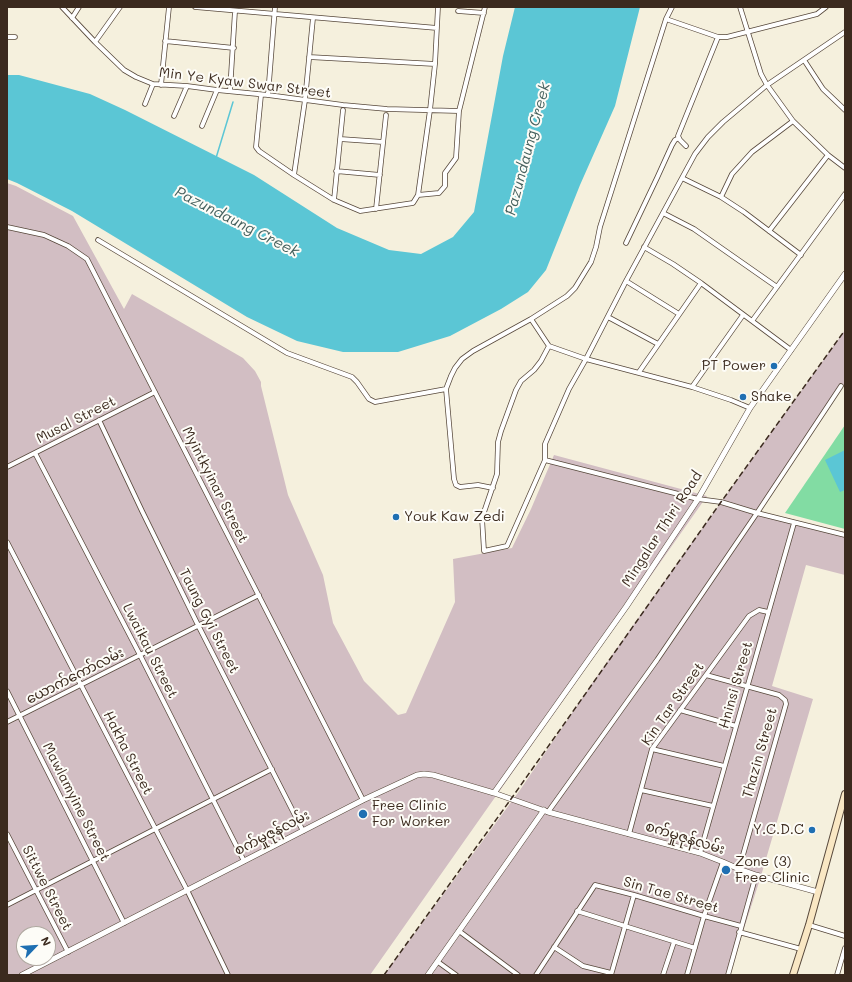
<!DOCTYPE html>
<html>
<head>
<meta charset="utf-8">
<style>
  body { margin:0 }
  #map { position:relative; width:852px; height:982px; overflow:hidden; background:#f5f0dd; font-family:Mali,sans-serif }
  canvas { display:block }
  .frame { position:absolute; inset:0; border:8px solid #3b2a1e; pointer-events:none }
  .north { position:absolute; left:16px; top:926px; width:40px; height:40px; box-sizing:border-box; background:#fdfcf7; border:1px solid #afa8a0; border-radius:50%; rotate:65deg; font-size:11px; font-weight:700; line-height:16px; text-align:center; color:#3b2a1e }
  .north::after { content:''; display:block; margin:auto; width:14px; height:18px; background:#1f6fb2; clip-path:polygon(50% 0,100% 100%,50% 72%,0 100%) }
</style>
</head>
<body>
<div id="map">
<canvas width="852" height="982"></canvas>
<div class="frame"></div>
<div class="north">N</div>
</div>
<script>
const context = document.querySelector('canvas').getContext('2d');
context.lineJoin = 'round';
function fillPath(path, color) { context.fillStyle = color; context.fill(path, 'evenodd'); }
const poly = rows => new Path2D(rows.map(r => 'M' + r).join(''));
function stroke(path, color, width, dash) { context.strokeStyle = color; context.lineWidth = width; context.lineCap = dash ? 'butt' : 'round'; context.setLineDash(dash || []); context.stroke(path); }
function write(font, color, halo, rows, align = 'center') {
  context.font = font + ' Mali,"Noto Sans Myanmar",sans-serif'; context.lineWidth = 4; context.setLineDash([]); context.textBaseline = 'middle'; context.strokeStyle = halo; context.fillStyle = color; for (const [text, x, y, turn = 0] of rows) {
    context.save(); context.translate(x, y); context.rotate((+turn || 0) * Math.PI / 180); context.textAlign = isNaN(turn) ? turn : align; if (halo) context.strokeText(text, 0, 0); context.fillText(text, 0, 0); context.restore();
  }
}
fillPath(poly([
  [7,183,16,186,73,216,124,309,132,294,243,358,255,371,261,382,261,386,288,495,323,575,333,623,364,681,398,715,406,713,455,602,453,559,512,548,531,509,554,455,707,496,370,975,7,975],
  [24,934,48,934,48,958,24,958],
  [845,330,845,383,825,409,758,513,795,520,845,534,845,575,806,565,772,686,813,699,761,876,729,975,384,975,520,790,595,679,688,548]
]), '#d2bec3');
fillPath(poly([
  [845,425,845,529,785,513]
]), '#82dca3');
fillPath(poly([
  [515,7,640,7,615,106,580,185,546,270,528,292,501,309,450,336,398,352,343,352,297,341,247,317,72,211,17,183,7,179,7,75,19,75,90,94,125,110,254,175,337,228,389,250,421,254,453,237,474,212,503,56],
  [845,450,845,490,840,492,825,460]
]), '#5bc6d5');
stroke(poly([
  [216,158,233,102]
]), '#5bc6d5', 1.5);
const minor = poly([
  [62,7,95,42,124,70,136,77,153,84,187,86,217,90,268,95,343,105,387,109,459,111],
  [195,7,437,28],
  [740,7,761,74,767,85,793,121,828,155,845,168],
  [458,11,484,13],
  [72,18,79,7],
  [666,19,718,37,727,37,817,14,826,7],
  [7,37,15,37],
  [165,41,234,48],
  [95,42,120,7],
  [309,57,435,64],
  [804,60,823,89,845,110],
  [161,85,169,7],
  [230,91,235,11],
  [261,95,256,147,259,151,294,175,334,200,360,211,413,203,418,195,430,110,435,64,438,7],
  [268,95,275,7],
  [145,104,153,84],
  [174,116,187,86],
  [202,126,217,90],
  [340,139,383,142],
  [686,146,680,140,678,136,718,37],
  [336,171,380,175],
  [294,175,305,100,313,18],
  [682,178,721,197,744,212,801,255],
  [418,195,439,193,445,186,445,173,456,158,459,111,485,7],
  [721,197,732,174,752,152,793,121],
  [334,200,343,110],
  [376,209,386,115],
  [663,213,694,229,777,287],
  [7,227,44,235,68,246,87,259,363,800],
  [769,231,828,155],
  [98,240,287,353,352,377,357,382,369,399,375,402,446,389],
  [626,243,657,178,672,145,675,140,679,138],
  [644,247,673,264,701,283,791,350],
  [626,281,679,314],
  [608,317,658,344],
  [531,319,549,346,586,359,692,387,731,400,750,408],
  [752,321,845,194],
  [549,346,541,361,534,370,521,381,516,390,501,431,498,442,497,474,482,518,484,551,507,546,545,460,545,444,569,389,586,359,626,281,695,154,708,137,723,122,767,85,845,32],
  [639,372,701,283],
  [692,387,743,315],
  [99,420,142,511,198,625,303,831],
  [35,453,140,655,244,861],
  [545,460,698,499,721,502,757,513,845,535],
  [7,467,155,392],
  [493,488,478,485,460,487,456,485,454,479,446,389,451,376,455,368,462,359,473,351,531,319,567,296,575,288,591,262,596,247,600,227,666,19,672,7],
  [7,542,187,890,228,975],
  [706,675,779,695,785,700,786,704,739,869],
  [7,691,124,923],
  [680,710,736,726],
  [7,722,259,595],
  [652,749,724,766],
  [641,790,713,806],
  [548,812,657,660,757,513,841,386],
  [7,834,68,952],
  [629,834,652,749,749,616,759,610,768,612],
  [700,853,794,523],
  [7,905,272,769],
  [577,911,695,948],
  [809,925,845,936],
  [459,931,518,975],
  [739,932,801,949],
  [554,947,583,966,611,973],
  [438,962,456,975],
  [536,975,595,885,634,895,704,916,741,926],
  [611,975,634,895],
  [663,975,674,942],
  [687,975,704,916,723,862],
  [728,975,756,875],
  [837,975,845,948]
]);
const tertiary = poly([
  [494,793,626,607,698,499,750,408,791,350,845,274],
  [22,975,363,800,417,775,424,774,433,775,494,793,548,812,700,853,723,862,739,869,756,875,818,892],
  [428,975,544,810]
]);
const secondary = poly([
  [793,975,809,925,845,794]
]);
stroke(minor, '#57483b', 5.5);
stroke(tertiary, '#57483b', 6);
stroke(secondary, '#57483b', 8);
stroke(minor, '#fff', 4);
stroke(tertiary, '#fff', 5);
stroke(secondary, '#f9e7c3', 6);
stroke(poly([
  [384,975,511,799,721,502,845,330]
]), '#3b2a1e', 1.5, [6, 3]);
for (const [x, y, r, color] of [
  [774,366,4,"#1f6fb2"],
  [743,397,4,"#1f6fb2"],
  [396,517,4,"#1f6fb2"],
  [363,814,5,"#1f6fb2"],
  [812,830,4,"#1f6fb2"],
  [726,870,5,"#1f6fb2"]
]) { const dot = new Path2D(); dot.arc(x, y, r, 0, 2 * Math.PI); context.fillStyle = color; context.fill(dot); stroke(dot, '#fdfcf7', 1.5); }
write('14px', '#3b2a1e', '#fdfcf7', [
  ["Min Ye Kyaw Swar Street",245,83,7],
  ["Musal Street",76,420,-27],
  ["Myintkyinar Street",215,485,63],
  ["Mingalar Thiri Road",662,529,-57],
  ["Taung Gyi Street",209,621,63],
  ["Lwaikau Street",150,651,63],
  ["ယောက်ကော်လမ်း",75,676,-27],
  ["Hninsi Street",736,685,-74],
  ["Kin Tar Street",673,704,-55],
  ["Hakha Street",128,753,63],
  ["Thazin Street",760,753,-74],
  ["Mawlamyine Street",76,802,63],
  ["စက်မှုဇုန်လမ်း",272,833,-27],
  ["စက်မှုဇုန်လမ်း",685,838,17],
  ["Sittwe Street",47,888,63],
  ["Sin Tae Street",671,895,16]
]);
write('14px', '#3b2a1e', '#fdfcf7', [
  ["PT Power",766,366,"right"],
  ["Shake",751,397],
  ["Youk Kaw Zedi",404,517],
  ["Free Clinic",372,806],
  ["For Worker",372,822],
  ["Y.C.D.C",804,830,"right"],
  ["Zone (3)",735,862],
  ["Free Clinic",735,878]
], 'left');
write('italic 15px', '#46615e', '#fdfcf7', [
  ["Pazundaung Creek",528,149,-75],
  ["Pazundaung Creek",237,222,27]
]);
</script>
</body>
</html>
